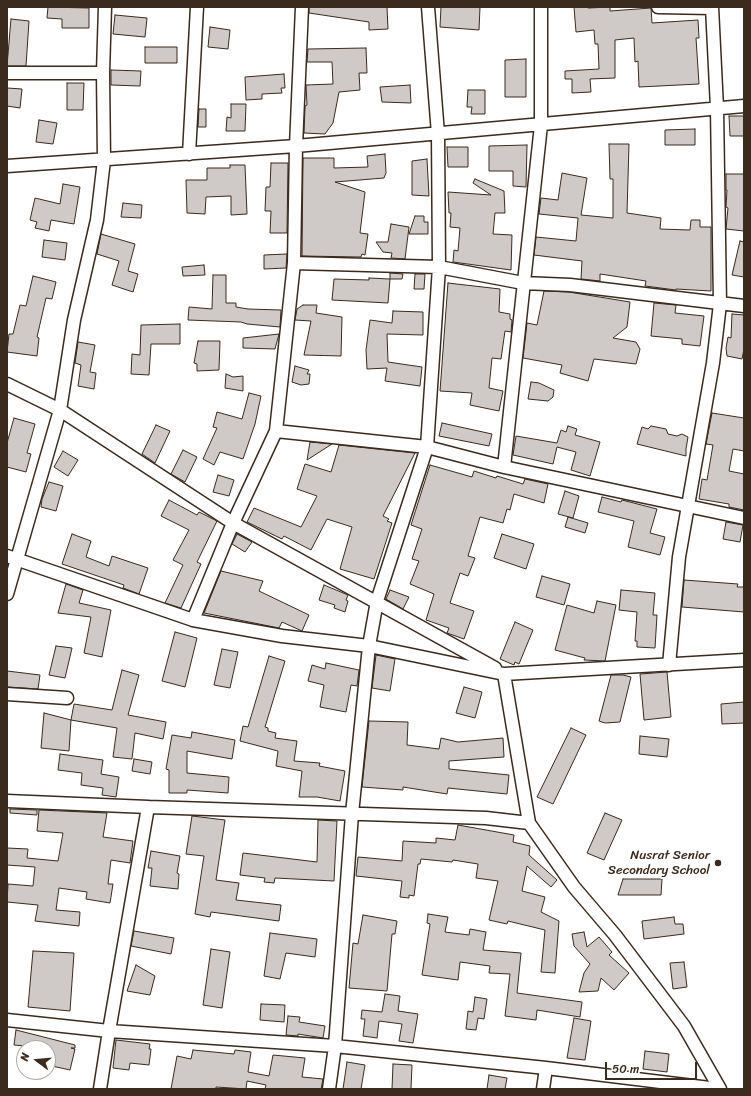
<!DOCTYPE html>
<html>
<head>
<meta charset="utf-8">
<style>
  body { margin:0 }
  #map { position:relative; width:751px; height:1096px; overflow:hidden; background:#fff; font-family:Sriracha,sans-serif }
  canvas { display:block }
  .frame { position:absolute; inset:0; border:8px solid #3b2a1e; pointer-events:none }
  .north { position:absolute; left:16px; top:1040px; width:40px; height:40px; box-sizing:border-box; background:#fff; border:1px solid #b1aaa5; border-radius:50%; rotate:286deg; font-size:11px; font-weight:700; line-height:16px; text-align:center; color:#3b2a1e }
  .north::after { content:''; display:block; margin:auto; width:14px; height:18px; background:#3b2a1e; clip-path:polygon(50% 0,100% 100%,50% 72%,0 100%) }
  .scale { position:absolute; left:605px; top:1062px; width:92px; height:18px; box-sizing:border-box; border:2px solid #3b2a1e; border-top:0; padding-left:5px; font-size:12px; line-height:14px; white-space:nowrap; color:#3b2a1e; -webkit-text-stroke:3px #fff; paint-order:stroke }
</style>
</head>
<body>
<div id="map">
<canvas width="751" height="1096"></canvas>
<div class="frame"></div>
<div class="north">N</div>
<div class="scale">50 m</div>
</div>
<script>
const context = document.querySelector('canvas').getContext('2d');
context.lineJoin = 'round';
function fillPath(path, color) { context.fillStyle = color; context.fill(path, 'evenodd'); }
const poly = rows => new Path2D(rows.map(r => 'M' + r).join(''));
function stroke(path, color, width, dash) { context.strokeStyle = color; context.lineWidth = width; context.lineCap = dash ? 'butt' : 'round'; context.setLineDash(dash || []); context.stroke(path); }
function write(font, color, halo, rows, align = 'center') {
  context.font = font + ' Sriracha,sans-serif'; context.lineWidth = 4; context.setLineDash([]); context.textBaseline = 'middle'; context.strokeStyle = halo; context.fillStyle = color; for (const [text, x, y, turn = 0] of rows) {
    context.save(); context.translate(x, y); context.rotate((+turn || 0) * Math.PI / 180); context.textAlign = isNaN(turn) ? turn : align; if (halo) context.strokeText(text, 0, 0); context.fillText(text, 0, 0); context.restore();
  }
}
const building = poly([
  [48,7,89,8,89,28,62,28,62,19,47,18,48,7],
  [309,7,387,7,388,29,369,30,369,22,309,13,309,7],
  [441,7,480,7,479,30,440,27,441,7],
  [574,7,588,7,588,8,610,7,610,11,651,8,652,23,698,20,699,38,696,38,699,84,639,87,638,61,635,62,634,38,615,40,615,78,590,79,591,92,572,93,572,79,565,79,565,71,599,69,598,44,595,44,594,30,576,32,574,7],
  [115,15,147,18,145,37,113,34,115,15],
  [11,19,29,21,26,66,7,66,11,19],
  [210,27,230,30,228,49,208,47,210,27],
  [145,47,177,47,177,63,145,63,145,47],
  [366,48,367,73,359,73,360,90,339,92,333,123,325,134,304,133,305,106,307,105,306,85,333,84,332,62,307,62,308,49,366,48],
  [526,59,526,97,505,97,505,60,526,59],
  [111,70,141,71,140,86,111,85,111,70],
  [284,74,285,88,281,88,282,93,262,94,262,99,246,100,245,77,284,74],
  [67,83,84,83,83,110,67,110,67,83],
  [410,85,411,103,382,102,380,87,410,85],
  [7,88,22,89,20,108,7,106,7,88],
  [468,90,485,90,485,114,471,114,472,107,467,107,468,90],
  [231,104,246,104,245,131,226,131,227,117,231,118,231,104],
  [199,109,206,109,206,127,198,127,199,109],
  [729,116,744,116,744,136,730,136,729,116],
  [39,120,57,123,53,144,36,142,39,120],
  [695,129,695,145,665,145,665,130,695,129],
  [609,144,629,144,627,213,661,218,660,229,690,230,691,220,700,220,700,227,711,227,711,291,676,289,676,290,645,286,646,281,600,274,600,281,581,279,582,261,534,255,536,237,576,241,578,218,539,214,541,198,558,200,562,173,587,178,581,215,613,218,613,179,610,179,609,144],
  [527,145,526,187,513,186,513,171,489,171,489,146,527,145],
  [447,147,468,147,468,167,448,167,447,147],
  [385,154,386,173,384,178,335,182,365,192,360,233,368,234,365,255,362,254,361,257,302,256,303,158,334,158,334,168,368,167,367,156,385,154],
  [427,159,429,196,412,195,412,161,427,159],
  [271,163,288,163,287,233,270,233,271,211,265,211,266,187,270,187,271,163],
  [230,165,245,165,247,214,231,215,231,196,206,197,205,214,187,213,186,180,207,180,207,168,230,168,230,165],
  [726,174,744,174,744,231,726,229,728,208,726,207,727,190,726,190,726,174],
  [475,179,504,191,505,213,495,213,493,234,512,235,511,270,453,262,454,250,458,251,460,228,450,227,451,213,449,213,448,192,491,195,473,183,475,179],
  [63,184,80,187,74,224,51,220,49,231,35,228,37,222,30,220,35,198,60,204,63,184],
  [123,203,142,205,141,218,121,217,123,203],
  [415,216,424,216,424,222,428,222,428,234,409,234,415,216],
  [391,224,409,227,405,259,391,258,392,253,383,252,376,242,388,242,391,224],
  [101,234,135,244,128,271,138,274,133,292,112,285,119,261,97,254,101,234],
  [44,240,67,243,65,260,42,257,44,240],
  [740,241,744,242,744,277,732,275,740,241],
  [287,254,286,268,264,269,264,255,287,254],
  [204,265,205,275,183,276,182,267,204,265],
  [390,273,403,274,402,279,390,279,390,273],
  [415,274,425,274,424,289,414,289,415,274],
  [213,275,226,275,226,303,236,303,236,307,248,309,281,310,280,327,247,324,241,322,188,320,189,307,212,309,213,275],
  [33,276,56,282,52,299,46,298,37,337,39,338,37,356,7,352,9,334,13,334,20,305,26,306,33,276],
  [369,278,390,279,388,303,332,300,334,279,369,280,369,278],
  [448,283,500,289,499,312,510,314,510,319,512,320,511,332,505,331,501,359,492,358,489,388,503,391,499,411,470,405,472,393,440,391,448,283],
  [544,291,569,292,630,302,627,327,613,338,636,342,640,349,636,364,594,359,588,381,560,373,562,365,523,358,527,323,537,325,544,291],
  [654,303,676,305,675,313,704,316,700,346,682,344,682,339,651,336,654,303],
  [303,305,317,305,316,313,342,317,341,356,304,355,311,321,295,320,297,309,303,305],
  [393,311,423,312,423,335,387,334,388,362,422,367,420,386,385,381,387,368,367,369,366,350,370,320,392,323,393,311],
  [732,314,744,315,744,349,742,359,727,356,726,348,728,337,731,338,732,314],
  [180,324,180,344,151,344,149,375,131,374,132,354,140,355,141,325,180,324],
  [279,334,275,349,243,348,243,338,279,334],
  [198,341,220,341,219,370,197,371,197,364,194,363,198,341],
  [78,342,95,345,90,372,96,373,94,389,78,386,81,365,75,363,78,342],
  [295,366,309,370,307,374,310,374,309,384,301,385,292,382,295,366],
  [226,374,233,377,243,376,243,391,225,388,226,374],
  [531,382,539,383,554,390,553,397,548,401,528,399,531,382],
  [249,393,261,396,255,424,243,459,220,452,214,465,203,459,217,428,213,427,217,412,242,419,249,393],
  [712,413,744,418,744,451,733,449,729,471,744,474,744,510,729,507,729,504,699,499,702,479,707,480,713,445,706,444,712,413],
  [14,418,35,424,27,453,31,454,26,472,7,467,7,443,14,418],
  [442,423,492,434,489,446,439,436,442,423],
  [156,425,170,431,155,463,142,454,156,425],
  [568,426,577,429,575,435,600,442,590,476,571,470,576,452,557,447,553,464,513,455,516,436,557,443,561,430,566,432,568,426],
  [651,426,666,429,668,434,677,436,682,434,688,437,686,449,686,456,637,444,642,427,648,429,651,426],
  [310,442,332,444,307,460,310,442],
  [339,445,415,453,383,516,389,519,387,521,392,523,374,579,340,569,352,527,327,519,311,550,284,536,282,539,247,522,254,508,301,527,317,496,297,489,305,464,331,472,339,445],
  [183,450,197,457,185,482,171,474,183,450],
  [63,451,78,460,68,476,54,467,63,451],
  [430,465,472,477,474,471,496,478,497,476,523,484,525,479,548,484,544,503,514,494,510,510,507,509,503,523,480,517,468,556,475,558,468,576,460,573,450,603,474,611,464,639,447,633,449,628,426,620,434,594,410,584,419,561,412,559,422,529,411,525,430,465],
  [218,475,234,480,229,496,213,492,218,475],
  [49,482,63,486,56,511,41,507,42,499,49,482],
  [565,491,579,496,573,518,558,514,565,491],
  [602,497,621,502,622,500,657,509,650,533,665,537,660,555,628,547,634,521,598,512,602,497],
  [169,500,197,515,199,512,217,521,197,562,201,564,181,608,165,603,183,565,173,560,189,530,161,516,169,500],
  [568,517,588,523,585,533,565,527,568,517],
  [726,522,743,525,740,542,723,539,726,522],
  [72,534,91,541,86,557,109,566,112,556,148,568,139,594,123,588,124,585,62,564,72,534],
  [237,534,252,542,245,552,232,544,237,534],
  [502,534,534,544,526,569,494,558,502,534],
  [221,571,263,581,259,591,309,615,302,631,282,622,279,628,204,613,221,571],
  [542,576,570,584,564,605,536,597,542,576],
  [684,580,738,584,737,587,744,587,744,612,682,607,684,580],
  [66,584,83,590,79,603,111,610,102,657,84,653,91,617,58,613,66,584],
  [324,585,348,595,346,600,348,601,345,612,334,608,335,605,319,600,324,585],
  [390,590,409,597,403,609,386,599,390,590],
  [621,590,655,593,653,615,657,615,655,648,637,647,637,641,635,641,637,612,619,610,621,590],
  [597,601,616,605,605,661,584,660,585,658,555,650,567,605,594,613,597,601],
  [515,622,533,630,519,664,515,662,514,665,500,659,515,622],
  [175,632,197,638,185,687,162,681,175,632],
  [56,646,72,648,65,678,49,675,56,646],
  [222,649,238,652,230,688,214,685,222,649],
  [376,655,395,659,390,691,372,688,376,655],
  [269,656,285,661,265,727,268,728,268,731,276,733,275,738,297,741,294,761,320,763,319,766,345,771,340,801,317,797,299,797,302,771,276,766,278,751,240,741,243,726,248,727,269,656],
  [326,663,359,670,357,686,351,685,346,712,320,707,324,685,308,681,312,665,325,669,326,663],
  [122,670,139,675,128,715,166,722,163,739,135,733,132,759,113,757,117,728,71,720,74,704,112,710,122,670],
  [7,671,40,675,38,689,7,687,7,671],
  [667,672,671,717,644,720,640,674,667,672],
  [611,675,623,675,631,677,620,722,605,723,599,721,611,675],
  [464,687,482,692,475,718,456,713,464,687],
  [744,702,744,723,722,724,721,704,744,702],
  [44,713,71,720,69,751,41,748,44,713],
  [369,721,408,722,407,745,439,749,441,738,458,742,503,738,504,757,449,761,449,769,509,775,507,794,448,788,447,794,403,787,403,790,362,787,369,721],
  [571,728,586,735,553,804,537,797,571,728],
  [192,732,235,740,232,759,187,751,187,773,229,777,228,793,187,790,187,793,169,793,169,770,166,769,172,735,191,738,192,732],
  [640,736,669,739,667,757,639,754,640,736],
  [60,754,103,760,101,774,119,777,116,797,102,795,103,788,81,785,82,773,58,770,60,754],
  [134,759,152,762,150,774,132,771,134,759],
  [10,809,37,810,37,815,10,813,10,809],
  [39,810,107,813,103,837,133,841,130,863,111,860,108,884,113,884,110,903,86,899,87,892,59,888,56,910,80,912,79,926,35,921,38,905,7,902,8,884,33,886,35,867,7,865,7,848,28,849,27,858,58,861,63,833,37,831,39,810],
  [605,813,622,820,604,860,587,853,605,813],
  [192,816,225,820,216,880,239,883,236,900,281,905,279,921,211,912,210,917,195,914,204,856,186,854,192,816],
  [318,820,337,821,334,881,275,878,274,883,264,882,265,878,240,875,243,853,317,862,318,820],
  [458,825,514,835,513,842,530,846,529,855,557,880,551,887,527,866,522,891,545,897,541,912,559,921,555,973,541,972,545,930,508,921,507,924,489,920,498,881,476,878,478,864,453,860,452,862,421,859,420,864,418,864,414,896,409,895,409,898,400,897,402,881,356,876,358,857,402,861,403,841,436,843,436,838,455,840,458,825],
  [151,851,180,856,177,873,179,874,178,889,150,886,152,868,148,868,151,851],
  [623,879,662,879,661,895,618,895,623,879],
  [428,914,448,917,445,932,469,935,470,929,486,932,483,950,521,953,517,993,582,1002,580,1017,537,1010,536,1020,505,1016,510,974,489,973,490,966,460,962,458,980,422,975,430,924,427,923,428,914],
  [363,915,397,921,395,934,392,934,387,991,349,988,353,943,358,944,363,915],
  [674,917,675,924,683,924,684,934,644,939,642,921,674,917],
  [134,931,174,938,171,954,131,946,134,931],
  [584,932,587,947,599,937,612,952,609,955,629,973,614,990,601,978,598,991,579,992,584,973,590,964,574,946,572,934,584,932],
  [270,933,317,939,315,957,286,953,280,979,264,976,270,933],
  [211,949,230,952,222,1008,203,1005,211,949],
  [33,951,74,953,70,1011,28,1007,33,951],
  [684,962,687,987,673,989,670,963,684,962],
  [136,965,155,976,150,995,127,991,136,965],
  [385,994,400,996,398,1011,418,1014,413,1043,399,1041,402,1024,379,1021,377,1038,363,1036,365,1019,361,1019,362,1010,382,1012,385,994],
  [475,997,487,999,484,1019,478,1018,476,1030,466,1029,468,1011,473,1012,475,997],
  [261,1004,285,1005,284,1022,260,1020,261,1004],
  [288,1016,300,1017,299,1022,325,1026,323,1038,298,1034,298,1036,286,1035,288,1016],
  [574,1018,591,1021,585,1060,567,1058,574,1018],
  [16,1030,75,1045,75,1048,71,1048,75,1049,70,1070,52,1066,51,1070,48,1070,48,1048,14,1045,16,1030],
  [116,1040,150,1044,149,1049,151,1049,149,1065,130,1063,129,1070,113,1068,116,1040],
  [193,1050,234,1054,235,1050,251,1052,248,1072,269,1076,273,1055,305,1058,302,1077,323,1079,321,1089,265,1089,266,1085,247,1081,246,1089,216,1087,216,1089,171,1089,177,1056,191,1059,193,1050],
  [645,1051,669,1054,667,1072,643,1069,645,1051],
  [347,1062,365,1065,361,1089,343,1089,347,1062],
  [393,1064,412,1065,411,1089,392,1089,393,1064],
  [489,1075,507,1078,505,1089,487,1089,489,1075]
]);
fillPath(building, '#cfcac7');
stroke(building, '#3b2a1e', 1);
const minor = poly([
  [658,7,712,8],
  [7,73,103,73],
  [189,154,197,7],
  [7,166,296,146,744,106],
  [294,263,439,267,523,283,570,285,744,306],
  [7,384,60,410,233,523,495,668],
  [276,431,427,447,504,467,744,518],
  [504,467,541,125,541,7],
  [7,556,193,620,282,636,369,646,504,674,744,660],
  [7,594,60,410,74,320,97,220,104,160,103,73,105,7],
  [193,620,233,523,276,431,294,263,296,146,302,7],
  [669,665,679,557,713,363,720,304,717,108,712,7],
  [504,674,529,823,574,887,615,935,684,1026,720,1089],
  [7,694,67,698],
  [7,801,148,807,486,818,529,823],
  [7,1020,109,1031,335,1046,546,1068,718,1089],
  [100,1089,109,1031,148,807],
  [329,1089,335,1046,352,814,369,646,377,601,427,447,439,267,438,134,428,7],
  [543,1089,546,1068]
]);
stroke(minor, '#3b2a1e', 15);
stroke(minor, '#fff', 12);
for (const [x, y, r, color] of [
  [718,863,4,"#3b2a1e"]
]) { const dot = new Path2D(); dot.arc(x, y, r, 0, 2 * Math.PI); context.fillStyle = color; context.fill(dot); stroke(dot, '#fff', 1.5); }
write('13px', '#3b2a1e', '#fff', [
  ["Nusrat Senior",710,856],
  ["Secondary School",710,871]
], 'right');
</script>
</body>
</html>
